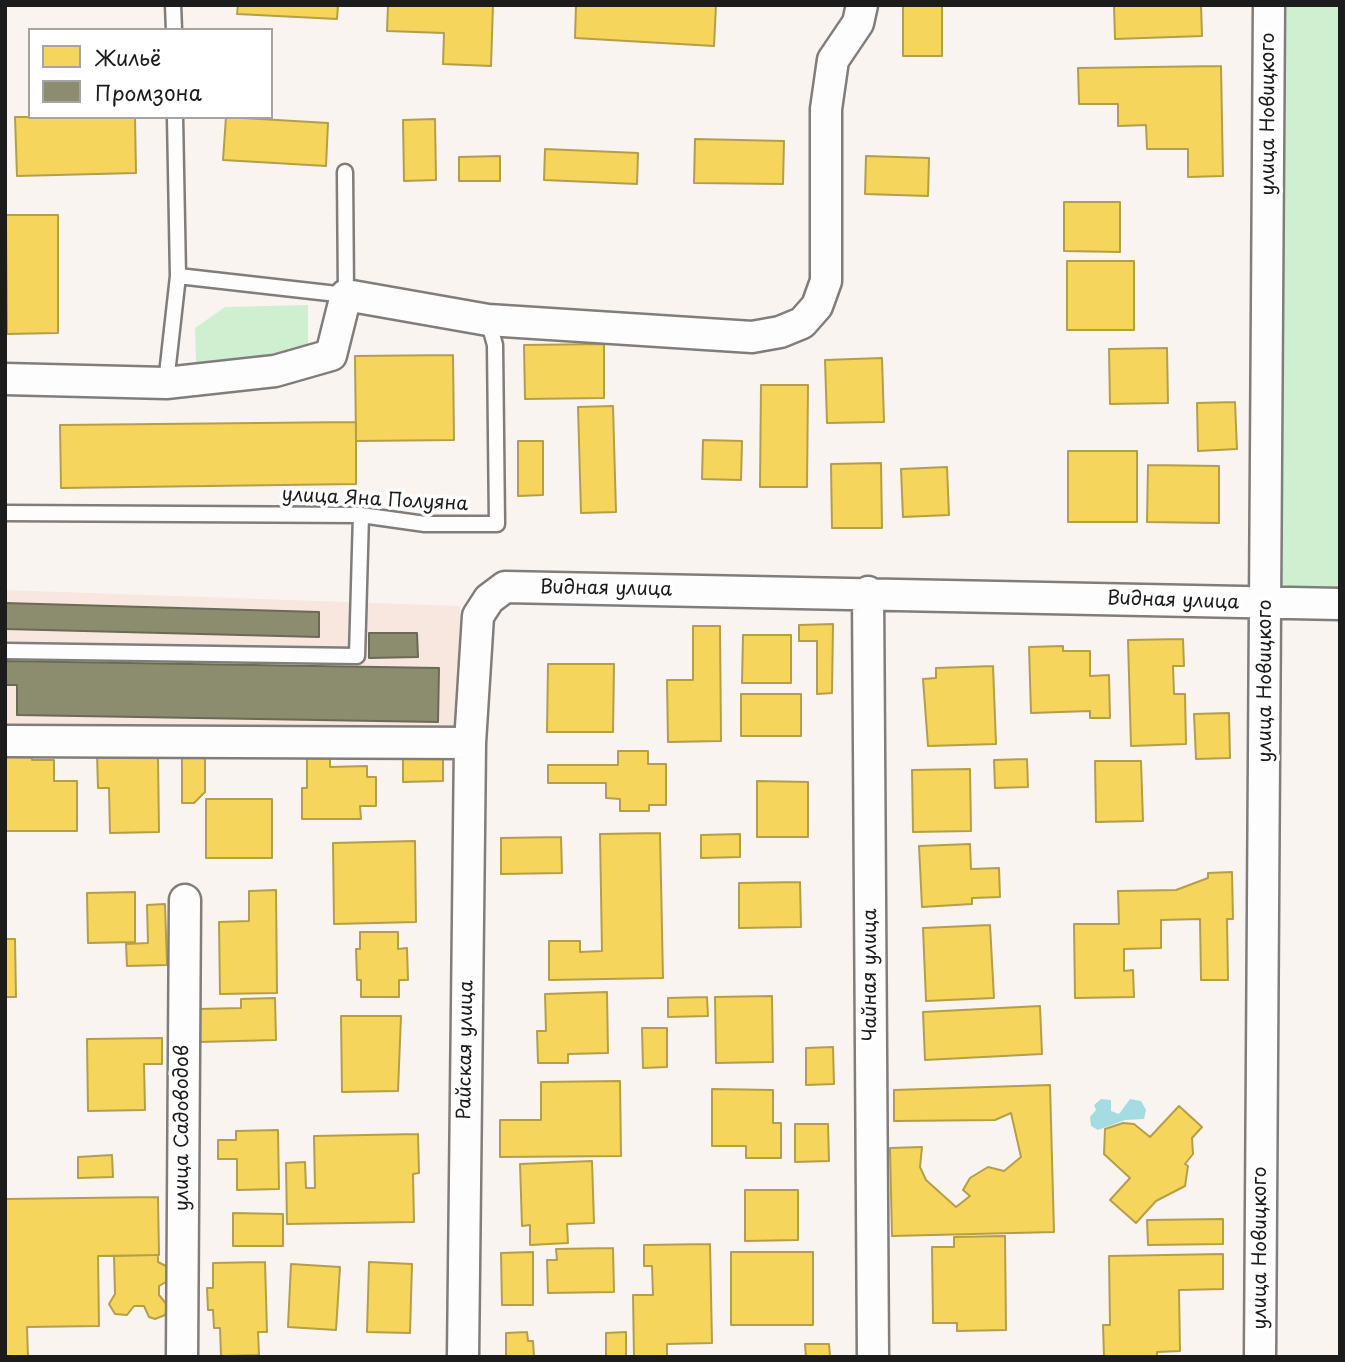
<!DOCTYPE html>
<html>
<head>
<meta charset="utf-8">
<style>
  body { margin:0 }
  #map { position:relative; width:1345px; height:1362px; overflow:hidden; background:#faf4f0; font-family:"Playpen Sans",sans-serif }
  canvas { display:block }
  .frame { position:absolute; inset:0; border:7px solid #1c1c1c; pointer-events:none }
  .legend { position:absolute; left:28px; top:28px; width:245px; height:91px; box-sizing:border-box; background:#fff; border:2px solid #a4a4a4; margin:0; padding:9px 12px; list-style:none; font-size:21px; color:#1c1c1c }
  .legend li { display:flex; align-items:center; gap:14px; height:35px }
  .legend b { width:35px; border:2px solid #a4a4a4 }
</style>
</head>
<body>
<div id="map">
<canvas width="1345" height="1362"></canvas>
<div class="frame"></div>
<ul class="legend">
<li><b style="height:19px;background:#f6d55c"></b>Жильё</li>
<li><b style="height:19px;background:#8c8c6e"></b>Промзона</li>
</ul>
</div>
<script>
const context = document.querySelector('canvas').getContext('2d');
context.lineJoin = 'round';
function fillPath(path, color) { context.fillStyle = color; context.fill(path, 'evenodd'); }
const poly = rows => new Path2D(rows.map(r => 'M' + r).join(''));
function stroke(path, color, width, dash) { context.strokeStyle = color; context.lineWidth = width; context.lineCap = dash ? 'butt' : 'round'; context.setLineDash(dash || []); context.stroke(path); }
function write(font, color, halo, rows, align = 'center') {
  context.font = font + ' "Playpen Sans",sans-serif'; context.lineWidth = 7; context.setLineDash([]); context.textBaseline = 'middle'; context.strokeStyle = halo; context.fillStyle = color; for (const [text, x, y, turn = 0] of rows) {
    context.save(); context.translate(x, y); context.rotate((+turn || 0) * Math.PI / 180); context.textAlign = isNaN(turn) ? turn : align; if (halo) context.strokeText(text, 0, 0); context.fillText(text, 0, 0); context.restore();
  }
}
fillPath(poly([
  [5,590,460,606,458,726,5,728]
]), '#f7e7df');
fillPath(poly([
  [1281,5,1340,5,1340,591,1291,593,1279,586],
  [308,305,308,345,277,361,196,365,195,328,225,307]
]), '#cff0d0');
fillPath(poly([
  [1101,1099,1111,1100,1111,1111,1119,1114,1130,1099,1141,1101,1146,1110,1144,1119,1125,1120,1098,1130,1091,1126,1090,1117,1096,1110,1094,1105]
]), '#a5dbe2');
const homes = poly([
  [238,5,338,5,337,19,237,14,238,5],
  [388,5,493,5,491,66,443,64,444,33,387,31,388,5],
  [576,5,716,5,714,46,575,38,576,5],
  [903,5,942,5,942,56,903,56,903,5],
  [1114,5,1201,5,1202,36,1115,39,1114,5],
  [1221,66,1223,176,1188,177,1188,149,1147,149,1146,125,1118,126,1118,104,1079,104,1078,68,1221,66],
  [15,117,135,117,136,173,17,176,15,117],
  [226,117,328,123,326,166,223,160,226,117],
  [435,119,436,180,404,181,403,120,435,119],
  [695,139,784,141,783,184,694,183,695,139],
  [545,149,638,153,637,184,544,180,545,149],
  [500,156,500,181,459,181,459,157,500,156],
  [866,156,929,158,928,196,865,194,866,156],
  [1064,202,1120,202,1120,252,1064,251,1064,202],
  [6,215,58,215,58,333,7,334,6,215],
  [1067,261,1134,261,1134,330,1067,330,1067,261],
  [604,344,604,398,525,399,524,345,604,344],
  [1167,348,1168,403,1110,404,1109,349,1167,348],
  [453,355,454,440,356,441,355,356,453,355],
  [882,358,884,422,827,423,825,360,882,358],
  [761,385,808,385,807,487,760,487,761,385],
  [1235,402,1237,449,1198,451,1197,403,1235,402],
  [613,406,616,512,581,513,578,407,613,406],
  [356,422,356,484,61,488,60,425,356,422],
  [703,440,742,441,741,480,702,479,703,440],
  [518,441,543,441,543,495,518,496,518,441],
  [1068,451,1137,451,1137,522,1068,522,1068,451],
  [881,463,882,528,832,528,831,464,881,463],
  [1148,465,1219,466,1219,523,1147,522,1148,465],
  [947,467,949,515,903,517,901,469,947,467],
  [833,624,832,693,817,694,817,641,799,641,799,625,833,624],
  [693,626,720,626,721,741,668,742,667,680,693,680,693,626],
  [743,635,791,635,791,683,742,683,743,635],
  [1183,639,1184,666,1173,666,1174,694,1185,694,1186,744,1131,746,1128,640,1183,639],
  [1063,646,1063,651,1090,651,1090,676,1109,675,1110,718,1090,718,1090,711,1031,713,1029,647,1063,646],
  [548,664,614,664,613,732,547,732,548,664],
  [993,666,996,744,928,746,923,679,936,678,936,668,993,666],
  [741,694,801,694,801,736,741,736,741,694],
  [1229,713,1230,758,1196,759,1194,714,1229,713],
  [182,750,205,750,205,792,194,803,182,803,182,750],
  [443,750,443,781,403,782,403,752,443,750],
  [307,751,330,751,330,767,367,766,367,777,376,777,376,806,360,806,361,819,302,819,302,788,307,788,307,751],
  [618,751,648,751,648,764,666,764,666,805,649,805,649,811,620,811,620,799,606,798,606,783,548,783,548,765,618,765,618,751],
  [32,753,32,760,54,760,54,781,77,781,77,831,5,831,5,754,32,753],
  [130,753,131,757,158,757,159,832,110,833,109,788,98,788,97,754,130,753],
  [1027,759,1028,787,995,788,994,760,1027,759],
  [1095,761,1141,761,1143,821,1096,822,1095,761],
  [970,769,971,831,913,832,912,770,970,769],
  [757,781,808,782,808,837,757,837,757,781],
  [206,799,272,799,272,858,206,858,206,799],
  [660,833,663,978,549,980,549,941,580,941,580,952,602,951,600,834,660,833],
  [740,834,740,857,701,858,701,835,740,834],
  [561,837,562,873,501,874,501,838,561,837],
  [415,841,416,922,334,924,333,843,415,841],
  [970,844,971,869,999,868,1000,897,972,898,972,904,922,907,919,846,970,844],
  [1232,872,1233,919,1227,919,1228,980,1201,980,1200,919,1161,920,1161,948,1124,949,1124,971,1133,970,1134,997,1075,998,1074,924,1119,924,1118,891,1176,890,1208,878,1208,873,1232,872],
  [800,882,801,927,739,928,739,883,800,882],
  [276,890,277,993,220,994,219,922,249,921,249,891,276,890],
  [135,892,135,942,88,943,87,893,135,892],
  [165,904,167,965,127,966,126,944,148,943,147,905,165,904],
  [990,925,994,998,926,1001,923,928,990,925],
  [360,932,398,932,398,949,407,948,408,980,399,980,399,997,361,997,361,980,357,980,356,949,360,949,360,932],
  [5,939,15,939,16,997,5,997,5,939],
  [607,992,608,1053,568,1054,568,1063,538,1063,537,1031,546,1031,545,994,607,992],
  [772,996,773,1062,716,1063,715,997,772,996],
  [707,997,708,1016,668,1017,668,998,707,997],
  [275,998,276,1040,199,1042,198,1009,241,1008,241,999,275,998],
  [1040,1006,1042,1054,925,1060,923,1012,1040,1006],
  [341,1016,401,1016,398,1091,342,1092,341,1016],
  [642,1028,667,1028,667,1067,643,1068,642,1028],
  [162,1038,162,1064,144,1064,145,1110,88,1111,87,1039,162,1038],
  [833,1047,834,1084,806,1085,806,1048,833,1047],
  [620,1081,621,1156,500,1157,500,1120,541,1120,541,1082,620,1081],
  [1050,1085,1054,1232,892,1236,890,1148,922,1147,920,1167,926,1180,956,1207,970,1196,963,1190,970,1178,988,1167,1004,1171,1021,1157,1011,1113,995,1120,894,1121,894,1090,1050,1085],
  [712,1089,773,1090,773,1123,781,1123,781,1158,746,1158,746,1146,712,1146,712,1089],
  [1179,1106,1202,1127,1192,1138,1193,1154,1185,1164,1188,1166,1185,1186,1156,1201,1136,1223,1110,1200,1130,1178,1104,1154,1105,1129,1123,1123,1134,1124,1150,1137,1179,1106],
  [795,1124,828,1124,829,1161,795,1162,795,1124],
  [278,1130,279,1189,237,1190,237,1159,218,1159,218,1140,236,1140,236,1131,278,1130],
  [418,1134,419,1173,413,1174,414,1222,287,1224,286,1163,305,1162,306,1188,315,1188,314,1136,418,1134],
  [112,1155,113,1177,78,1178,78,1157,112,1155],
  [592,1161,594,1223,567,1224,568,1243,530,1245,530,1225,522,1226,520,1164,592,1161],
  [745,1190,798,1190,798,1240,745,1241,745,1190],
  [158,1197,159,1255,98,1256,99,1326,27,1327,28,1357,5,1357,5,1199,158,1197],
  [233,1213,283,1214,283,1246,233,1246,233,1213],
  [1223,1219,1223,1244,1148,1245,1147,1220,1223,1219],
  [1005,1236,1006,1330,957,1331,957,1323,933,1323,932,1247,954,1247,954,1237,1005,1236],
  [710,1244,712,1343,667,1344,667,1357,634,1357,633,1295,653,1295,652,1266,644,1266,644,1245,710,1244],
  [613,1248,614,1292,548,1293,547,1260,557,1260,556,1249,613,1248],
  [533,1252,533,1305,502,1305,501,1253,533,1252],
  [731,1252,813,1252,813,1325,731,1325,731,1252],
  [1223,1254,1223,1289,1179,1290,1180,1351,1157,1352,1157,1357,1104,1357,1103,1325,1110,1325,1109,1256,1223,1254],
  [158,1255,158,1262,166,1266,169,1273,166,1282,159,1286,159,1295,168,1306,165,1315,155,1319,149,1317,144,1306,134,1306,127,1315,115,1314,109,1304,115,1294,114,1256,158,1255],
  [265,1262,267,1332,258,1332,259,1355,221,1356,220,1328,214,1328,213,1310,208,1310,207,1288,213,1288,213,1263,265,1262],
  [369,1262,412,1264,410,1333,367,1332,369,1262],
  [291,1264,340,1267,336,1330,288,1327,291,1264],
  [527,1332,528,1341,533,1341,534,1357,506,1357,506,1333,527,1332],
  [626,1332,626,1357,606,1357,606,1333,626,1332],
  [805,1344,829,1344,830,1357,806,1357,805,1344]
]);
fillPath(homes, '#f6d55c');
stroke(homes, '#b59e49', 2);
const industry = poly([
  [5,603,319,612,319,637,5,629,5,603],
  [369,633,417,633,418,657,369,658,369,633],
  [5,661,439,668,438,722,17,715,17,685,5,685,5,661]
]);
fillPath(industry, '#8c8c6e');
stroke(industry, '#6a6a55', 2);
const lane = poly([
  [173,5,174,30],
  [178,276,346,295,345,172],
  [166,383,178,276,175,117],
  [5,513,361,515,425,524,497,524,495,345,488,320],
  [5,651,357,656,361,515]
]);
const street = poly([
  [5,379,166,383,275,371,331,355,346,295,488,320,752,337,780,332,802,323,817,306,826,281,826,109,833,60,858,23,862,5],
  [868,592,873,1357],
  [5,741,470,743],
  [182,1357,185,900],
  [463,1357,470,743,478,616,489,599,505,587,1340,604],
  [1260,1357,1269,5]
]);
stroke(lane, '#807d7b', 19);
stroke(street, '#807d7b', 35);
stroke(lane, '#fefdfd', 14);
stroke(street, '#fefdfd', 30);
write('19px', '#1c1c1c', '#fff', [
  ["улица Новицкого",1269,114,-90],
  ["улица Яна Полуяна",375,500,3],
  ["Видная улица",606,589,1],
  ["Видная улица",1173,601,2],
  ["улица Новицкого",1266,681,-90],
  ["Чайная улица",871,975,-90],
  ["Райская улица",466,1050,-89],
  ["улица Садоводов",183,1128,-90],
  ["улица Новицкого",1261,1248,-90]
]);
</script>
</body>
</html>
